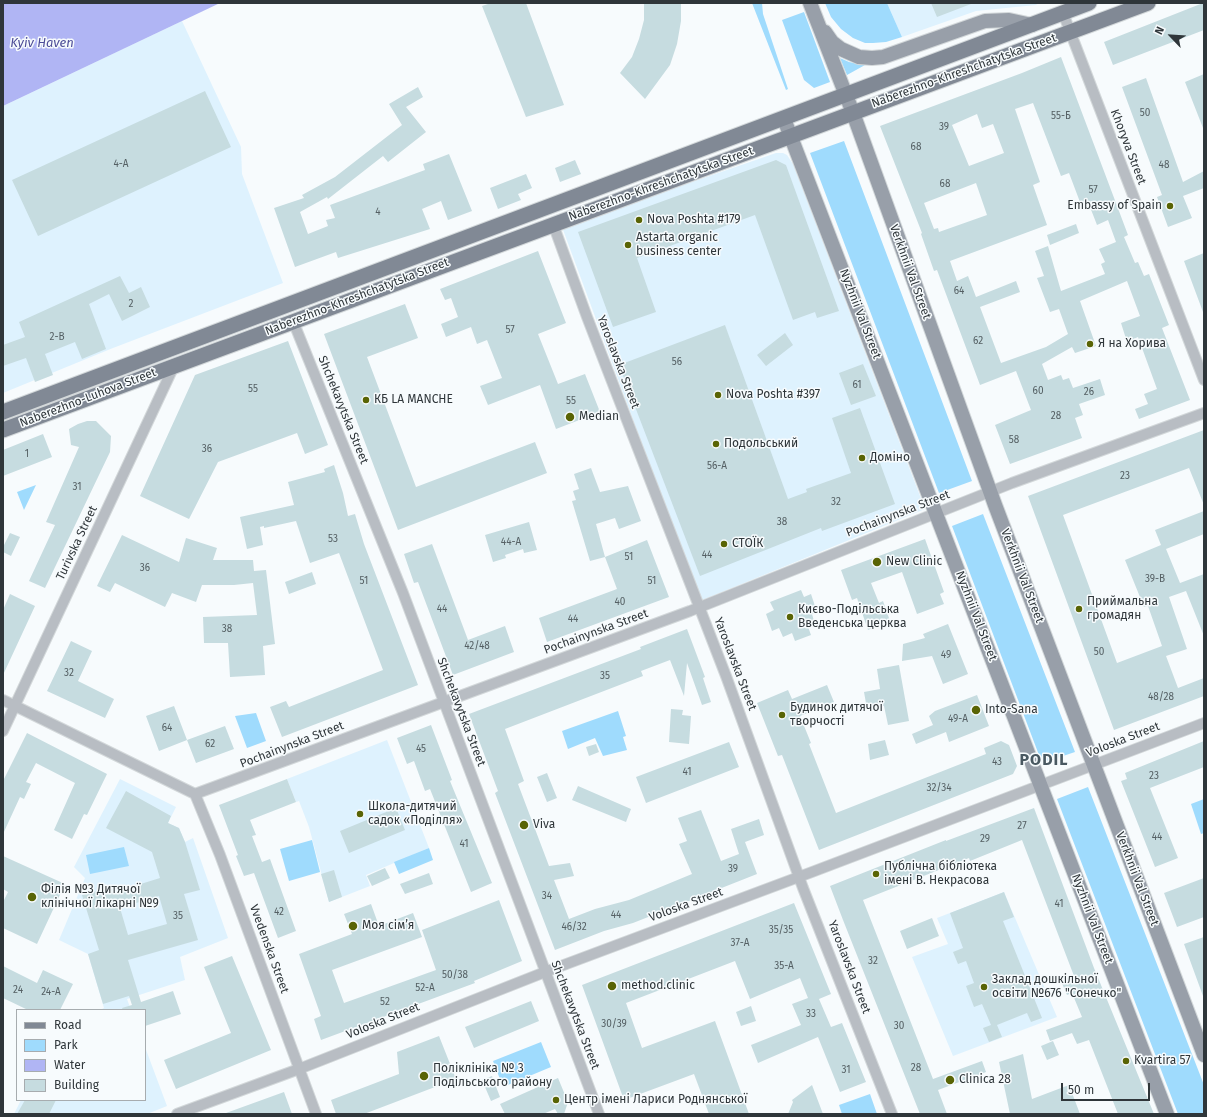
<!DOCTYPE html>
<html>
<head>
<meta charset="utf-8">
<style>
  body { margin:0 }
  #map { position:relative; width:1207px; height:1117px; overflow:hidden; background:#f7fbfd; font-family:"Fira Sans",sans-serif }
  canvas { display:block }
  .frame { position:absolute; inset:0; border:4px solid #2f363a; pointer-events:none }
  .legend { position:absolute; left:16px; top:1009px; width:130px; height:92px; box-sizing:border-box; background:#f7fbfd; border:1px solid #a7acaf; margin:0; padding:5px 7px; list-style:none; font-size:12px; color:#2f363a }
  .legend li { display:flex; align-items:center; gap:8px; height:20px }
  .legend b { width:20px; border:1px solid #a7acaf }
  .north { position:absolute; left:1151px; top:16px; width:40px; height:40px; -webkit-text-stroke:3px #f7fbfd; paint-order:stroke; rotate:295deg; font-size:11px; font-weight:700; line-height:16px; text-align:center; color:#2f363a }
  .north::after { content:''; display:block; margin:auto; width:14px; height:18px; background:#2f363a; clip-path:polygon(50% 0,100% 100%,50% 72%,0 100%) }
  .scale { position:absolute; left:1061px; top:1083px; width:89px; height:18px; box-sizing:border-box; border:2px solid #2f363a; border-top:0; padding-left:5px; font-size:12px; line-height:14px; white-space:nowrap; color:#2f363a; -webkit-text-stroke:3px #f7fbfd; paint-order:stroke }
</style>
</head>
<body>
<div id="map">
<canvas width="1207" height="1117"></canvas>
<div class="frame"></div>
<ul class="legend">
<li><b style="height:5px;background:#818995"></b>Road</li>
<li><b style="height:11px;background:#9fdbfd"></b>Park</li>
<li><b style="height:11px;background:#b0b5f4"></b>Water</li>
<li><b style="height:11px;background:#c6dce0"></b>Building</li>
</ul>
<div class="north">N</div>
<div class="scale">50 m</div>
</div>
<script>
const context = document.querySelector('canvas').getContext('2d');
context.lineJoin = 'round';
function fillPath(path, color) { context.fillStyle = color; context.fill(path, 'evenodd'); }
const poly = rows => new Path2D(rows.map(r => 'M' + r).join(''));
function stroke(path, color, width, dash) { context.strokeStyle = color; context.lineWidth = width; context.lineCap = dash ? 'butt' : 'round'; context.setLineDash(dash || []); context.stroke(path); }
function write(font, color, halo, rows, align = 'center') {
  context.font = font + ' "Fira Sans",sans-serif'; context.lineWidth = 3; context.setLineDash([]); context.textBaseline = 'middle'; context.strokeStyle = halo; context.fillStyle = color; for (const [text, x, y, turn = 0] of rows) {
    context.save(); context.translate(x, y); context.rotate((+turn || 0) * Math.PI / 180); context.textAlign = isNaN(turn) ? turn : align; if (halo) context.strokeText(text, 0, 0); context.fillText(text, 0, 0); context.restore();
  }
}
fillPath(poly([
  [887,3,1039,3,1036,5,976,11,902,37],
  [182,21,241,147,242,174,283,283,113,348,3,393,3,106],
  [776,153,783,153,787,155,793,164,925,509,700,601,562,227],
  [387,740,429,848,366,875,370,886,329,902,309,827,299,801,296,802,287,779],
  [120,779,176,807,168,823,179,828,185,842,193,838,228,938,180,957,185,980,127,999,131,1010,100,1010,104,1008,88,954,59,940,85,878,74,867],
  [1004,892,1057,1017,953,1056,912,957,948,944,937,918],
  [145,1047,167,1106,147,1114,14,1114,21,1100,145,1100]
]), '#def2fe');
fillPath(poly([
  [752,3,762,3,763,14,788,89,786,90],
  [825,3,887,3,902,37,886,42,873,43,865,43,853,38,841,29,831,17],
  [804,12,830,82,814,88,804,80,782,20],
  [840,58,849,62,865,65,847,75],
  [844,141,972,481,939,493,810,153],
  [36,485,24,510,17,492],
  [983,514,1075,752,1042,763,952,526],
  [618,711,626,736,623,737,627,750,603,756,595,738,568,749,562,731],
  [256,713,266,741,247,748,235,716],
  [1088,787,1204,1085,1204,1114,1178,1114,1057,799],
  [1204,799,1204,833,1201,834,1191,804],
  [312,840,320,872,289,881,280,849],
  [124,847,129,866,90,874,86,855],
  [429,848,433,860,399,874,394,862],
  [541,1042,551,1067,503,1087,493,1061],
  [870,1094,877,1114,842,1114,839,1105]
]), '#9fdbfd');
fillPath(poly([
  [3,3,220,3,3,106]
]), '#b0b5f4');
fillPath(poly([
  [491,3,526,3,564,105,526,117,482,6],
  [644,3,681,3,681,21,677,44,670,65,645,99,620,73,632,57,639,39,644,20],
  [931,3,971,3,971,4,937,17],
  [1203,3,1204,30,1113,65,1104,42],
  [1061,57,1128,235,1124,237,1135,263,1138,262,1144,276,1149,274,1169,325,1162,328,1190,400,1139,419,1135,409,1148,404,1144,394,1157,389,1138,337,1127,342,1121,323,1140,316,1127,281,1080,301,1096,346,1075,353,1072,347,1042,364,1048,380,1061,375,1063,380,1069,378,1073,388,1100,379,1105,395,1079,404,1083,415,1075,418,1082,438,1010,464,995,425,1031,410,1016,371,980,385,937,270,934,271,921,234,922,233,880,126,1022,73],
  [1033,103,1061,176,1069,173,1083,210,1090,207,1097,225,1108,220,1116,242,1099,249,1105,262,1101,264,1105,274,1061,291,1048,246,1035,251,1044,276,1037,278,1050,312,1059,309,1068,334,1046,347,1001,363,980,307,1020,292,1016,281,976,297,968,276,957,281,950,261,1047,225,1033,185,1040,182,1015,109],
  [977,114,982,128,993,124,1004,153,969,166,952,125],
  [976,183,987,215,939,232,938,228,934,229,924,203],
  [1204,74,1204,128,1203,128,1185,82],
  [1146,78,1183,182,1204,171,1204,188,1183,196,1192,218,1168,227,1157,197,1162,195,1122,87],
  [418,87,423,97,406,107,426,132,388,162,383,156,328,199,327,197,300,212,308,234,328,226,326,220,335,218,330,205,425,170,423,164,449,154,472,211,448,220,441,201,422,209,430,229,338,258,336,252,295,267,274,208,304,198,302,195,335,177,402,125,389,104],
  [205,91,231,147,38,236,12,180],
  [575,160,581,174,560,182,555,168],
  [776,160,786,165,839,311,817,318,815,312,793,320,755,215,637,258,656,312,613,327,578,232],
  [526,174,532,188,518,194,521,200,498,209,490,188],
  [1076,224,1079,233,1050,245,1047,235],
  [538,251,566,323,538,334,558,384,585,374,600,412,556,429,540,385,488,405,480,386,502,378,487,340,477,344,471,327,446,337,441,324,458,317,451,298,445,300,440,289],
  [1204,253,1204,312,1203,312,1184,261],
  [120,276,129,293,141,287,150,307,122,321,109,294,89,304,106,349,82,359,75,342,45,354,53,375,35,382,26,358,3,366,3,345,25,337,19,322],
  [405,304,418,338,367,357,416,487,535,442,547,473,398,530,324,334],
  [725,325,788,499,807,492,806,489,851,473,832,418,860,408,895,504,822,531,821,528,700,576,619,365],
  [785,333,793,345,766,366,757,355],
  [288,341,328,445,305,454,297,433,218,462,189,519,140,496,195,375],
  [863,364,876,396,851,405,839,373],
  [87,421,96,421,111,436,110,452,45,588,29,581,55,525,46,522,79,447,71,445,69,429,78,424],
  [1204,430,1204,505,1189,468,1063,515,1117,663,1162,646,1148,606,1144,607,1125,560,1161,545,1155,530,1204,511,1204,534,1166,549,1180,583,1204,574,1204,636,1186,591,1169,597,1187,649,1166,656,1178,688,1204,678,1204,696,1114,730,1028,496],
  [43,434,52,457,3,476,3,450],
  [334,465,343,493,348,516,355,514,364,544,418,685,282,737,270,707,286,701,289,707,383,670,339,553,310,563,296,521,264,528,264,526,260,527,263,545,247,549,240,517,294,505,288,482,325,472,324,469],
  [591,468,600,492,628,486,641,521,619,529,615,518,596,524,605,557,590,561,572,501,576,500,573,491,579,489,574,474],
  [529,522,537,550,524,553,523,549,505,555,506,558,493,562,485,535],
  [10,533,20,537,11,556,3,552,3,547],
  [122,535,179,562,186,538,217,548,213,560,253,560,254,571,266,570,275,644,263,646,265,675,230,677,228,643,204,643,203,617,257,615,253,583,234,585,202,585,196,602,172,593,165,607,115,583,110,592,97,586],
  [925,539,944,592,940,594,944,604,917,614,902,572,871,583,879,603,883,601,890,621,868,630,857,598,852,600,841,570],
  [647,540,669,597,547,642,539,618,617,589,605,557],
  [432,544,468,640,505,626,514,652,453,675,418,582,414,583,404,554],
  [312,572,316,584,289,594,285,582],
  [801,590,804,597,811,594,817,612,812,614,814,621,807,624,811,635,795,641,792,633,783,637,779,628,772,631,766,614,774,610,770,602],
  [10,594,35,606,3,675,3,610],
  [948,624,968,674,943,684,932,656,902,661,903,644,925,638,923,634],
  [687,629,705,677,703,678,711,702,702,705,687,663,684,696,670,660,641,671,643,676,505,729,524,781,518,784,549,866,570,863,574,876,554,880,569,919,595,909,629,900,692,874,679,844,687,841,678,818,701,810,721,861,739,854,731,829,759,819,764,835,745,842,757,874,633,923,604,931,555,950,495,793,498,791,469,714,641,649,640,647],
  [71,641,92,651,78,681,114,699,105,718,47,691],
  [899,665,909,721,888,725,884,706,867,709,864,692,880,689,877,669],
  [827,685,834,702,800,716,811,743,809,744,836,813,986,754,984,748,1001,741,1009,745,1017,766,1013,774,819,850,782,755,778,756,757,703,788,690,792,699],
  [977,695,989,726,949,742,946,732,916,744,912,734,933,725,929,716,935,711],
  [174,706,187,740,159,751,146,716],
  [671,709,683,710,682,715,691,716,689,744,669,742],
  [431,725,452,780,450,781,492,883,471,892,430,789,425,791,414,761,407,764,397,738],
  [225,726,234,749,196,763,187,740],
  [27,733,107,774,87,815,84,814,72,839,54,830,75,783,36,763,26,782,31,784,24,799,20,797,3,834,3,781],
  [885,740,889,755,870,760,868,744],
  [1204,741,1204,767,1150,788,1178,858,1155,867,1121,781,1127,779,1125,773],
  [729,742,739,767,646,803,636,777],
  [596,744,599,752,589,756,586,747],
  [547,773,557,798,547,802,537,777],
  [287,779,296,802,250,820,256,835,252,836,262,862,270,859,296,931,278,938,254,873,244,876,236,856,238,855,219,805],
  [578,786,631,809,626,822,572,800],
  [126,791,171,816,168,823,179,828,185,842,200,890,184,894,198,940,128,960,141,1002,173,991,181,1014,145,1026,145,1010,123,1010,122,1008,132,1005,129,996,103,1004,88,954,99,950,82,895,113,886,115,892,160,878,152,852,106,828],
  [159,896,167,924,128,935,120,908],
  [396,808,405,830,349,853,340,831],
  [1034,808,1094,968,1154,1114,1118,1114,1089,1040,1077,1044,1072,1033,1050,1041,1046,1030,1082,1017,1072,993,1067,995,1061,981,1074,976,1022,840,970,861,969,858,863,900,933,1079,982,1061,986,1072,938,1090,947,1114,920,1114,843,920,830,886,946,840,946,841],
  [3,856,65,884,37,944,3,928,3,902,8,892,3,889],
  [385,868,390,878,372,886,367,876],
  [334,870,342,897,329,902,321,874],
  [429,873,433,884,405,894,400,884],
  [1204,878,1204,917,1177,927,1164,893],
  [1004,892,1014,917,1003,921,1042,1018,1031,1022,1027,1013,997,1025,1002,1037,989,1042,983,1028,991,1025,982,1004,974,1007,966,986,974,983,966,961,958,964,953,952,963,948,950,913],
  [499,900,522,961,474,981,475,983,321,1040,314,1019,321,1016,299,954,352,934,344,914,371,904,379,926,413,913,422,937,332,970,344,1003,436,970,422,930],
  [794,903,831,994,819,999,831,1027,842,1023,866,1082,840,1092,818,1037,758,1063,751,1045,801,1025,792,1004,808,998,800,978,750,999,735,961,626,1003,642,1048,715,1021,749,1114,709,1114,694,1074,624,1100,582,985],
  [932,918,939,936,907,949,900,931],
  [1204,937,1204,996,1203,996,1184,944],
  [232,956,271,1050,176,1089,164,1060,231,1033,204,967],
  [3,966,37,983,43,970,73,984,60,1010,28,1010,3,998],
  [531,1001,539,1021,474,1048,465,1027],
  [751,1006,756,1021,741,1026,736,1012],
  [439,1036,456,1079,364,1114,336,1114,331,1100,399,1074,397,1052],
  [1053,1041,1059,1055,1047,1060,1041,1046],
  [1023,1054,1032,1099,1069,1085,1080,1114,1010,1114,999,1062],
  [492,1076,500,1097,491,1101,482,1080],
  [558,1078,568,1102,564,1114,558,1114,555,1109,543,1114,505,1114,500,1104],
  [812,1085,823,1114,788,1114,793,1102,792,1100],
  [284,1092,292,1114,226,1114,226,1113],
  [25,1100,56,1100,49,1114,17,1114]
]), '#c6dce0');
const minor = poly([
  [1063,13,1204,380],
  [553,224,587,317,726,676,803,888,892,1114],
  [293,321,403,593,599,1114],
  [3,700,195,794,690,611,1012,483,1204,413],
  [3,731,174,366],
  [195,794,220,855,316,1114],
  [177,1114,299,1069,545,972,812,872,1204,723]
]);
const secondary = poly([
  [810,3,853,113,995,505,1204,1055],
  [825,32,832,42,841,49,859,57,872,58,883,57,985,21,1009,20,1032,25],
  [784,119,1167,1114]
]);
const primary = poly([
  [3,412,1089,3],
  [3,430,1148,3]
]);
stroke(minor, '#d3d8da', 12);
stroke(secondary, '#d3d8da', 16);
stroke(primary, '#d3d8da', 17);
stroke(minor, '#b8bdc3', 10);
stroke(secondary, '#989fa9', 14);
stroke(primary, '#818995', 15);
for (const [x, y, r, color] of [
  [1170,206,4,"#596405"],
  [639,220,4,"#596405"],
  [628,245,4,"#596405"],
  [1090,344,4,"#596405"],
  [718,395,4,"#596405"],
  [366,400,4,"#596405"],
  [570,417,5,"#596405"],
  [716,444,4,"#596405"],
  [862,458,4,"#596405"],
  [724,544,4,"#596405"],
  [877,562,5,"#596405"],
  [1079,609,4,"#596405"],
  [790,617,4,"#596405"],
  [976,710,5,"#596405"],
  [782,715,4,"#596405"],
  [360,814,4,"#596405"],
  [524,825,5,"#596405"],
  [876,874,4,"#596405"],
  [32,897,5,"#596405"],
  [353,926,5,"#596405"],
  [612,986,5,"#596405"],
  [984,987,4,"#596405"],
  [1126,1061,4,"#596405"],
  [424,1076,5,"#596405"],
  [950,1080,5,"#596405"],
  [556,1100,4,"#596405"]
]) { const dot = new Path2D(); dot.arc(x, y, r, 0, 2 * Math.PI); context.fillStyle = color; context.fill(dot); stroke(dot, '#f7fbfd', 1.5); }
write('10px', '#556064', null, [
  ["50",1145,113],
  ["55-Б",1061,116],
  ["39",944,127],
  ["68",916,147],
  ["4-А",121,164],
  ["48",1164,165],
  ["68",945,184],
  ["57",1093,190],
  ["4",378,212],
  ["64",959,291],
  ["2",131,304],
  ["57",510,330],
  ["2-В",57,337],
  ["62",978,341],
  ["56",677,362],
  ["61",857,385],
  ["55",253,389],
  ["60",1038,391],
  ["26",1089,392],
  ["55",571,401],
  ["28",1056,416],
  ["58",1014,440],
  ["36",207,449],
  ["1",27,454],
  ["56-А",717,466],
  ["23",1125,476],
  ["31",77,487],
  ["32",836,502],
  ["38",782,522],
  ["53",333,539],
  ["44-А",511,542],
  ["44",707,555],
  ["51",629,557],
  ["36",145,568],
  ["39-В",1155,579],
  ["51",364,581],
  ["51",652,581],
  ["40",620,602],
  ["44",442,609],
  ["44",573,619],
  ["38",227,629],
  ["42/48",477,646],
  ["50",1099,652],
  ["49",946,655],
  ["32",69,673],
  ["35",605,676],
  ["48/28",1161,697],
  ["49-А",958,719],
  ["64",167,728],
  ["62",210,744],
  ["45",421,749],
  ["43",997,762],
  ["41",687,772],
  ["23",1154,776],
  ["32/34",939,788],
  ["27",1022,826],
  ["44",1157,837],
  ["29",985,839],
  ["41",464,844],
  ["39",733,869],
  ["34",547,896],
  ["41",1059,904],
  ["42",279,912],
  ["44",616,915],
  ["35",178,916],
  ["46/32",574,927],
  ["35/35",781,930],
  ["37-А",740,943],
  ["32",873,961],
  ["35-А",784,966],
  ["50/38",455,975],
  ["52-А",425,988],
  ["24",18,990],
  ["24-А",51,992],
  ["52",385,1002],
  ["33",811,1014],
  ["30/39",614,1024],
  ["30",899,1026],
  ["28",916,1068],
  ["31",846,1070]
]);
write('12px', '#2f363a', '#f7fbfd', [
  ["Naberezhno-Khreshchatytska Street",964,71,-20],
  ["Khoryva Street",1128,147,69],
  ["Naberezhno-Khreshchatytska Street",661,184,-20],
  ["Verkhnii Val Street",910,272,70],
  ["Naberezhno-Khreshchatytska Street",357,297,-21],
  ["Nyzhnii Val Street",860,314,69],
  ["Yaroslavska Street",618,362,69],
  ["Naberezhno-Luhova Street",88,398,-21],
  ["Shchekavytska Street",343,410,68],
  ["Pochainynska Street",898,514,-21],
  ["Turivska Street",77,543,-65],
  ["Verkhnii Val Street",1022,576,69],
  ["Nyzhnii Val Street",976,616,69],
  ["Pochainynska Street",596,632,-20],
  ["Yaroslavska Street",735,664,69],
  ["Shchekavytska Street",461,712,69],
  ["Voloska Street",1123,740,-21],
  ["Pochainynska Street",292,745,-21],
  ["Verkhnii Val Street",1137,879,69],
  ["Voloska Street",686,905,-20],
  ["Nyzhnii Val Street",1092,919,69],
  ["Vvedenska Street",269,949,70],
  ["Yaroslavska Street",849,967,69],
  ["Shchekavytska Street",575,1015,69],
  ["Voloska Street",383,1021,-22]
]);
write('12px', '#2f363a', '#f7fbfd', [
  ["Embassy of Spain",1162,206,"right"],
  ["Nova Poshta #179",647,220],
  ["Astarta organic",636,238],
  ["business center",636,252],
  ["Я на Хорива",1098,344],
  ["Nova Poshta #397",726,395],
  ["КБ LA MANCHE",374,400],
  ["Median",579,417],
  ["Подольський",724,444],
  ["Доміно",870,458],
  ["СТОЇК",732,544],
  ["New Clinic",886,562],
  ["Приймальна",1087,602],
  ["громадян",1087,616],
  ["Києво-Подільська",798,610],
  ["Введенська церква",798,624],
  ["Будинок дитячої",790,708],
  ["творчості",790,722],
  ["Into-Sana",985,710],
  ["Школа-дитячий",368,807],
  ["садок «Поділля»",368,821],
  ["Viva",533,825],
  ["Публічна бібліотека",884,867],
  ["імені В. Некрасова",884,881],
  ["Філія №3 Дитячої",41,890],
  ["клінічної лікарні №9",41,904],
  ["Моя сім’я",362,926],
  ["Заклад дошкільної",992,980],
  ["освіти №676 \"Сонечко\"",992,994],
  ["method.clinic",621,986],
  ["Kvartira 57",1134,1061],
  ["Поліклініка № 3",433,1069],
  ["Подільського району",433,1083],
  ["Clinica 28",959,1080],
  ["Центр імені Лариси Роднянської",564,1100]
], 'left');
write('italic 13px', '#4d4d98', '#f7fbfd', [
  ["Kyiv Haven",42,43]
]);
context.letterSpacing = '1px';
write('bold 16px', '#495861', '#f7fbfd', [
  ["PODIL",1044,761]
]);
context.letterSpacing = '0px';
</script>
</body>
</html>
